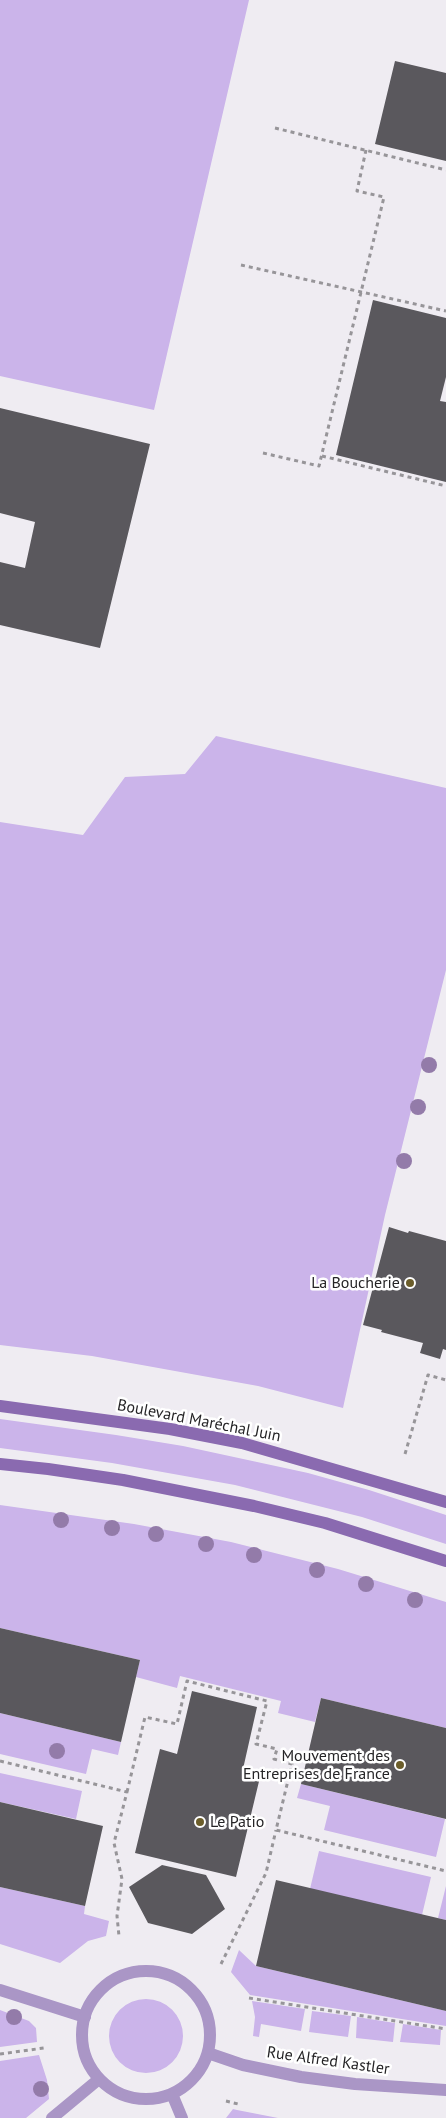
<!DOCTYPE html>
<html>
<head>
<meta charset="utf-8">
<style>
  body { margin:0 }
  canvas { display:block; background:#efecf2 }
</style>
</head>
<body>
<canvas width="446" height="2118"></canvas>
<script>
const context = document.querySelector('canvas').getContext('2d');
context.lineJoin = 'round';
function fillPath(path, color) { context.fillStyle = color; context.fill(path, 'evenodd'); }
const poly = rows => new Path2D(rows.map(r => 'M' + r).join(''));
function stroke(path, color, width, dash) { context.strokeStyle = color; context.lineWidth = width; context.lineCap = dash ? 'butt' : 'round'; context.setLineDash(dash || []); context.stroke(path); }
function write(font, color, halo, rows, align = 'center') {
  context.font = font + ' "PT Sans",sans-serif'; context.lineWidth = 5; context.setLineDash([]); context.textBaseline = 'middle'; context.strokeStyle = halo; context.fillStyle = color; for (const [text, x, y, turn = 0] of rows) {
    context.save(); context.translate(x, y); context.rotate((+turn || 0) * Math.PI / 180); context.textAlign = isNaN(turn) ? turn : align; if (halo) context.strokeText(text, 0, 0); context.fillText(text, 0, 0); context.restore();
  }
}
fillPath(poly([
  [0,0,249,0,154,410,0,376],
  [216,736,446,788,446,970,385,1215,343,1408,258,1386,92,1356,0,1345,0,822,83,835,125,777,185,774],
  [0,1419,116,1435,183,1446,308,1473,369,1490,446,1515,446,1544,362,1517,235,1485,112,1463,0,1448],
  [0,1505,134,1524,231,1542,338,1569,446,1602,446,1728,321,1698,315,1722,278,1713,281,1701,180,1676,177,1688,136,1677,140,1660,0,1628],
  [0,1713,121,1742,118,1755,92,1749,86,1774,0,1754],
  [0,1773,82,1791,76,1819,0,1802],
  [301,1784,445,1819,436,1857,324,1830,330,1806,297,1798],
  [319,1851,431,1877,422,1915,310,1889],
  [446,1886,446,1920,438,1918],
  [0,1887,85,1906,84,1914,109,1921,106,1936,88,1941,60,1963,0,1944],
  [239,1950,256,1966,446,2011,446,2026,250,1995,231,1972],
  '109 2036a37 37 0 1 1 74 0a37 37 0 1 1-74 0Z',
  [252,2001,305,2009,301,2031,261,2024,259,2037,253,2036,255,2017],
  [0,2010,29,2021,36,2028,37,2042,0,2047],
  [312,2011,351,2016,348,2037,309,2032],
  [357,2017,395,2023,393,2042,356,2038],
  [403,2024,441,2030,440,2045,400,2042],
  [39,2055,47,2080,49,2099,26,2118,0,2118,0,2061],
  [233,2109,237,2110,278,2118,226,2118]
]), '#cbb4ea');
fillPath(poly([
  [395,61,446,73,446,161,375,144],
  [373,300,446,318,446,377,440,401,446,402,446,482,336,455],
  [0,408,150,444,100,648,0,625,0,562,25,568,35,522,0,513],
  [389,1227,408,1233,409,1231,446,1241,446,1350,443,1349,440,1359,420,1353,423,1343,381,1332,382,1330,363,1325],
  [0,1628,140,1660,121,1742,0,1713],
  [192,1691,257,1707,243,1769,261,1773,236,1877,135,1853,160,1749,177,1754],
  [321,1698,446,1728,446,1819,301,1784],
  [0,1802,103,1826,85,1906,0,1887],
  [162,1865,206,1875,225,1909,192,1934,148,1923,129,1887],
  [276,1880,446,1920,446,2011,256,1966]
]), '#5a585d');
stroke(poly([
  [275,128,446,170],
  [241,265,446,311],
  [263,453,319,466,384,197,357,191,366,150],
  [322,456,446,486],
  [405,1454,428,1375,446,1380],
  [0,1761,127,1792,114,1843,122,1879,117,1916,119,1936],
  [127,1792,145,1717,177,1724,187,1681,267,1701,256,1744,277,1749,274,1759,292,1764,276,1830,446,1871],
  [221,1964,266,1873,276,1830],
  [249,1998,446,2029],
  [0,2054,44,2048],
  [226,2101,238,2104]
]), '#979599', 3, [4, 4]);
stroke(poly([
  [0,1990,85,2017]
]), '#aa96c6', 12);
stroke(poly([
  '82 2035a64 64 0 1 1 128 0a64 64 0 1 1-128 0Z',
  [208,2053,243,2065,301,2077,355,2084,446,2090],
  [172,2094,182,2118],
  [52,2118,99,2079]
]), '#aa96c6', 12);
stroke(poly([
  [0,1406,170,1429,242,1443,446,1502],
  [0,1464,48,1469,123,1480,254,1506,325,1523,446,1561]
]), '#8a6ab0', 12);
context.fillStyle = '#937ba9';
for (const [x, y] of [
  [429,1065],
  [418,1107],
  [404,1161],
  [61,1520],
  [112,1528],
  [156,1534],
  [206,1544],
  [254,1555],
  [317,1570],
  [366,1584],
  [415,1600],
  [57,1751],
  [14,2017],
  [41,2089]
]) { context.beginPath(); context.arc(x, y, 8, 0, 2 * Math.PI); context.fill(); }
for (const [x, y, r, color] of [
  [410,1283,5,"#6b5d2a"],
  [400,1765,5,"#6b5d2a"],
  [200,1822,5,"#6b5d2a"]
]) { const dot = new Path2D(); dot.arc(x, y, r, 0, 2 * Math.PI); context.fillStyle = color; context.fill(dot); stroke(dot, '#fff', 2); }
write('16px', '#252426', '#fff', [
  ["La Boucherie",400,1283],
  ["Mouvement des",390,1756],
  ["Entreprises de France",390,1774],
  ["Le Patio",210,1822,"left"]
], 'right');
write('16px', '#252426', '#fff', [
  ["Boulevard Maréchal Juin",199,1421,11],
  ["Rue Alfred Kastler",328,2061,8]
]);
</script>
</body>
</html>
